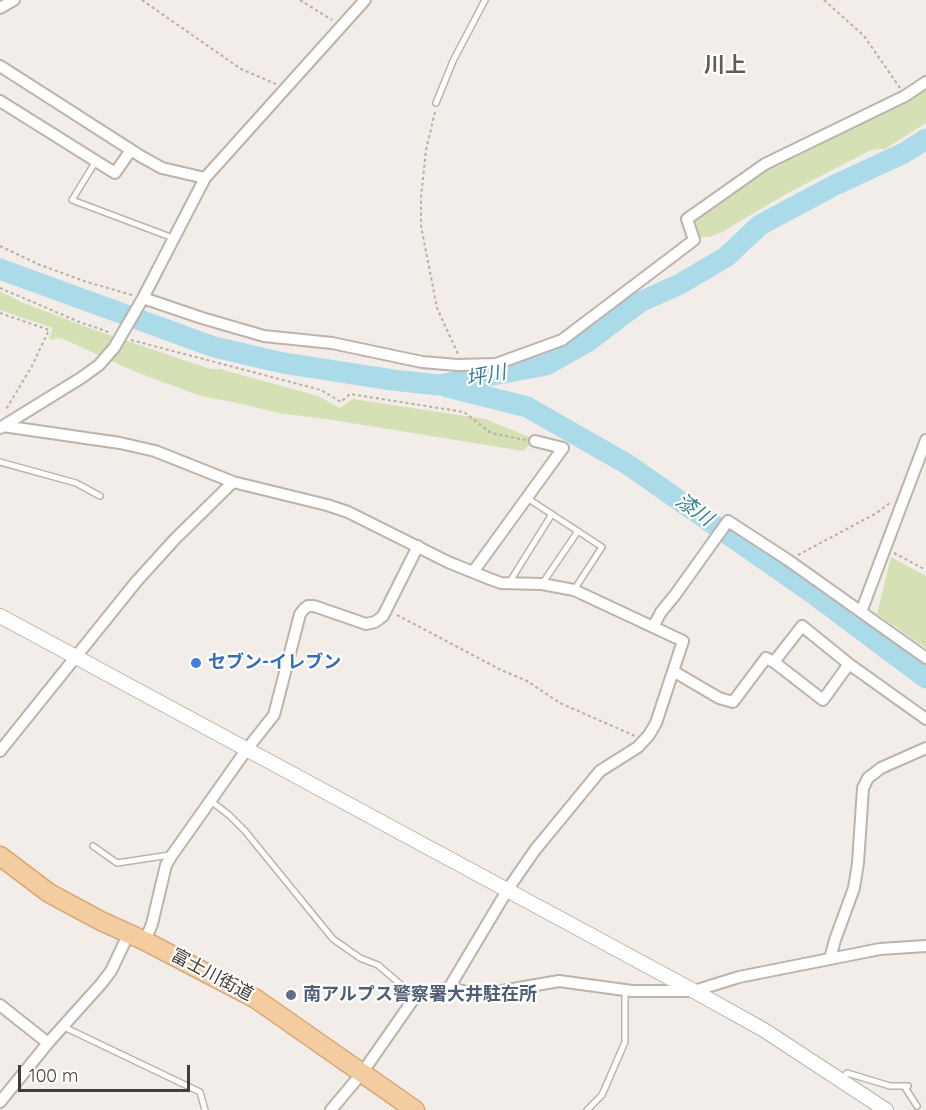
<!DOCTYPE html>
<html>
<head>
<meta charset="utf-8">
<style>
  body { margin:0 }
  #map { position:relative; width:926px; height:1110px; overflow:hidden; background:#f2ede8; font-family:Quicksand,sans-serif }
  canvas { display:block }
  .scale { position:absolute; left:18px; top:1065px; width:172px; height:27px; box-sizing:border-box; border:3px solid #443d37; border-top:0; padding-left:8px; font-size:18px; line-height:21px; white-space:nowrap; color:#443d37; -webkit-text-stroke:4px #fff; paint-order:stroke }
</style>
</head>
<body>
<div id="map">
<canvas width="926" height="1110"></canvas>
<div class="scale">100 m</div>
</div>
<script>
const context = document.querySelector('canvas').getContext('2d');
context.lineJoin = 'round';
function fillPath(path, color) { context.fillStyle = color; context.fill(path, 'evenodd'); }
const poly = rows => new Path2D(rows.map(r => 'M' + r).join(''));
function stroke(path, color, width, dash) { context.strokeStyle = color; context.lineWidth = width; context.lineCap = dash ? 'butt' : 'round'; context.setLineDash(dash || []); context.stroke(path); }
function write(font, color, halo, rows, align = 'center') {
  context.font = font + ' Quicksand,"Noto Sans JP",sans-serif'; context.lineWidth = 4.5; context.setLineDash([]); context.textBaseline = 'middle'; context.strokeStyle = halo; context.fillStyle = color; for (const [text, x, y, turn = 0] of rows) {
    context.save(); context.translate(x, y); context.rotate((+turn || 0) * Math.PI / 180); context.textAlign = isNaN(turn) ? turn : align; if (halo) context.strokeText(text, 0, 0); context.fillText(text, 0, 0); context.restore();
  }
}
fillPath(poly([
  [926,86,926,123,885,149,871,150,788,193,722,232,709,237,700,237,692,217,767,165],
  [0,291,21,302,92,329,210,369,220,369,318,396,340,408,353,399,485,419,529,437,530,444,523,451,333,420,279,413,228,401,204,397,138,373,63,339,57,338,52,340,49,338,53,328,0,310],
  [891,557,926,576,926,648,877,614]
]), '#d5e1b5');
stroke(poly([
  [0,269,214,347,283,363,393,380,439,385,546,365,587,342,640,302,680,284,726,257,760,225,833,186,904,153,926,139],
  [448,387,527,407,627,464,815,595,926,678]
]), '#abdae8', 21);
const service = poly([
  [436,103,453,61,485,0],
  [96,161,72,200,173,238],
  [0,462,76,483,100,496],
  [527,498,602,547,574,590],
  [509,583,552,514],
  [542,584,578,531],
  [211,801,229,815,245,831,333,939,360,958,378,965,415,997],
  [93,846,117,863,170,855],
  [64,1027,200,1092,205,1110],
  [841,1080,847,1073,890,1086,908,1086],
  [904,1086,917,1106],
  [587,1110,602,1095,625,1042,625,990]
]);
const minor = poly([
  [0,8,14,0],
  [0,66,142,157,162,168,205,178],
  [0,101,115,173,131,150],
  [143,298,202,318,264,336,332,343,422,362,457,365,496,364,562,340,694,240,687,219,765,164,905,96,926,82],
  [3,426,120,443,155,451,233,482,327,505,348,512,448,562,490,579,501,583,542,584,574,590,683,641,656,723,649,735,638,747,600,771,535,850,508,889,449,988,415,997,362,1073,331,1110],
  [0,428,81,378,99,365,114,348,143,298,205,178,365,0],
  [473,572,563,448,535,441],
  [861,612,926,440],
  [653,627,661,612,675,595,728,521,788,560,926,658],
  [774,662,823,700,849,664,926,719],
  [673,671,719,698,733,702,766,658,774,662,802,626,849,664],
  [0,751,136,582,175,539,233,482],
  [145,941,152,924,166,865,172,855,247,749,274,715,300,614,304,609,308,606,314,606,366,624,375,622,383,616,418,546],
  [830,959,835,940,854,888,858,863,863,788,868,778,881,768,926,748],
  [449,988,472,993,496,992,559,981,632,991,694,991,739,977,880,949,926,946],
  [0,1005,48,1043],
  [0,1102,48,1043,101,984,111,971,129,933]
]);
const tertiary = poly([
  [0,616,694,991,764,1030,886,1110]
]);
const primary = poly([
  [0,856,49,893,101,921,145,941,256,999,415,1110]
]);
stroke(service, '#bcb3ab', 8);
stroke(minor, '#bcb3ab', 14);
stroke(tertiary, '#bcb3ab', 16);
stroke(primary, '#d6a672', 21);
stroke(poly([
  [142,0,241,69,276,84],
  [300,0,332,20],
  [824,0,864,36,900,88],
  [435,112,426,150,421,197,421,226,437,308,458,354],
  [0,246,40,265,87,282,132,295],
  [0,288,77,321,111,333],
  [0,313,49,330,32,366,5,411],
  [131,340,321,390,341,402,350,394,464,412,491,433,526,440],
  [894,553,926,570],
  [798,555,875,514,890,503],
  [397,615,501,670,527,681,560,703,635,736]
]), '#bcac9e', 2, [3, 3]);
stroke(service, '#fff', 5);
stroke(minor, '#fff', 10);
stroke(tertiary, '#fff', 14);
stroke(primary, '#f3cca0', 18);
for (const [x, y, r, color] of [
  [196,663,6,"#3f7fe0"],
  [291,995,6,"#5c6f8a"]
]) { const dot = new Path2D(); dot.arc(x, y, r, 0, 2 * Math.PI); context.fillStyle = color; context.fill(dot); stroke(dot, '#fff', 2); }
write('bold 18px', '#366cbe', '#fff', [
  ["セブン-イレブン",208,663]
], 'left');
write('18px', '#443d37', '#fff', [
  ["富士川街道",212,975,28]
]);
write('bold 18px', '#4e5e75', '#fff', [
  ["南アルプス警察署大井駐在所",303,995]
], 'left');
write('italic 20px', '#397f95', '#fff', [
  ["坪川",486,376,-11],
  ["漆川",694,510,35]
]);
write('bold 21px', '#665950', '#fff', [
  ["川上",725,66]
]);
</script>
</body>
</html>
